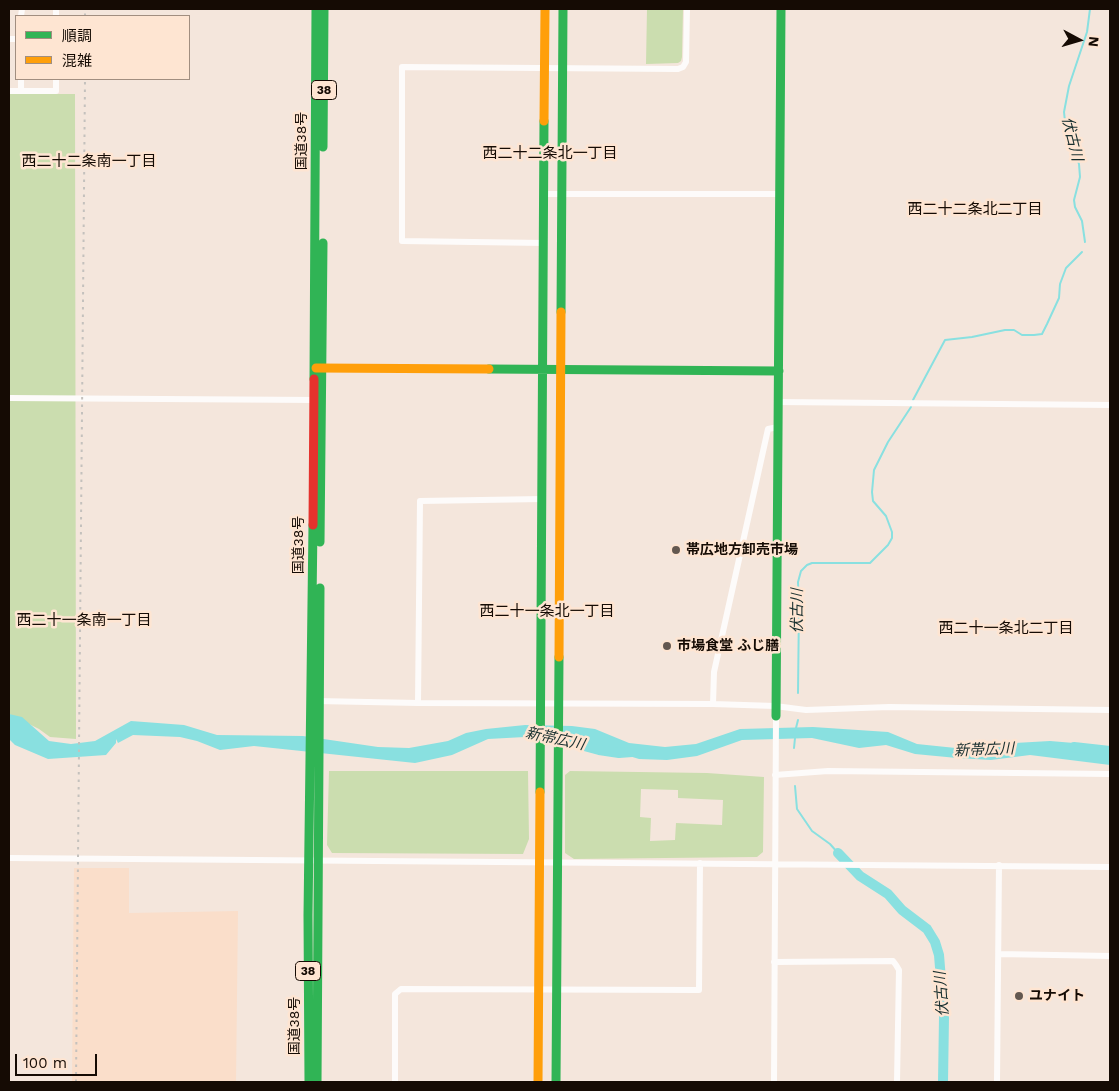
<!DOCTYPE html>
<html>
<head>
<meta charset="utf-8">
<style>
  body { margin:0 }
  #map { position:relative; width:1119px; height:1091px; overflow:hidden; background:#f4e6dc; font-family:"Work Sans","Noto Sans JP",sans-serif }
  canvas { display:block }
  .frame { position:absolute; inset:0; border:10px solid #150b04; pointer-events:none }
  .legend { position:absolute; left:15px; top:15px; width:175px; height:65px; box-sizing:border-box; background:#fee5d2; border:1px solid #a18e80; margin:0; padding:6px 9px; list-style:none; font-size:15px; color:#150b04 }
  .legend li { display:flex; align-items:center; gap:10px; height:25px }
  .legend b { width:25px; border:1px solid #a18e80 }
  .north { position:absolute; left:1054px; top:15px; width:50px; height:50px; -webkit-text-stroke:4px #fee5d2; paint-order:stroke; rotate:96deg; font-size:14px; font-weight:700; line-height:20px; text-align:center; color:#150b04 }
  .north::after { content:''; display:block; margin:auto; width:18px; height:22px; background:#150b04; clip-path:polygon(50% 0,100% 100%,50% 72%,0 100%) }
  .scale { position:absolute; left:15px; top:1054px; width:82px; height:22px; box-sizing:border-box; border:2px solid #150b04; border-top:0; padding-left:6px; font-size:15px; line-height:18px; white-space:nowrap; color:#150b04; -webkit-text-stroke:4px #fee5d2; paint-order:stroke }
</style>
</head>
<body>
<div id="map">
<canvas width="1119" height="1091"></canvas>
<div class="frame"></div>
<ul class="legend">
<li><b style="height:6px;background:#30b455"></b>順調</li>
<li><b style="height:6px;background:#ff9f0a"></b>混雑</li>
</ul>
<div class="north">N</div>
<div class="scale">100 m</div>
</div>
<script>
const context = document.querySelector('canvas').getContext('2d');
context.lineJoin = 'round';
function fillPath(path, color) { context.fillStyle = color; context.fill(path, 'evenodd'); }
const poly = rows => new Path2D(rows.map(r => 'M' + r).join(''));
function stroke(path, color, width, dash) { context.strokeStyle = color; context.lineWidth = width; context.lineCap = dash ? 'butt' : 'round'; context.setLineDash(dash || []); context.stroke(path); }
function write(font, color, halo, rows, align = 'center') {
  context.font = font + ' "Work Sans","Noto Sans JP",sans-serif'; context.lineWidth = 5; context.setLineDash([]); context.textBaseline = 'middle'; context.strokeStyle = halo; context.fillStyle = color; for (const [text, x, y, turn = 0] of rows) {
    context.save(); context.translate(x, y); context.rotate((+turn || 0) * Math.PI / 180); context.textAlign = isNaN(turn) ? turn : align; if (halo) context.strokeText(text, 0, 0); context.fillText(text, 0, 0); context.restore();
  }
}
fillPath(poly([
  [74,868,129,868,129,913,238,911,236,1082,72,1082]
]), '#fadeca');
fillPath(poly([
  [647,9,683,9,682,57,681,61,678,63,646,64],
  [9,94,75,94,76,739,50,737,39,729,9,714],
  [329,771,528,771,529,839,523,854,332,853,327,845],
  [570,771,707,773,764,777,763,852,757,857,574,859,565,853,565,775],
  [641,789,678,790,678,798,723,800,722,825,676,823,675,840,650,841,651,818,640,817]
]), '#cbddaf');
fillPath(poly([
  [9,714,22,717,49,741,71,744,95,741,131,721,184,725,217,735,303,736,378,747,409,748,448,741,466,733,486,729,525,725,572,726,595,729,629,743,665,747,696,744,740,729,813,727,888,732,917,744,975,750,997,744,1050,741,1074,743,1104,754,1110,754,1110,765,1030,755,991,760,957,758,915,754,886,745,859,748,812,738,742,740,697,756,667,760,639,759,576,740,525,737,488,739,452,755,415,763,254,746,220,750,197,741,180,737,133,735,118,743,116,739,116,743,106,755,48,759,15,745,9,739]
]), '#89e0e0');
stroke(poly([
  [1085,242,1082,221,1075,207,1074,200,1080,177,1079,164,1066,131,1064,112,1069,86,1087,32,1090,9],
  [913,400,945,340,972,337,1005,330,1014,330,1022,335,1034,335,1042,334,1047,324,1059,298,1060,284,1066,268,1082,252],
  [798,693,799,606,798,582,801,571,807,565,812,563,870,563,888,545,892,538,892,532,886,516,873,501,872,492,874,470,888,442,911,407],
  [796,728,798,720],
  [794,748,795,738],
  [795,786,797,809,812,831,830,844,838,853]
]), '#89e0e0', 2);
stroke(poly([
  [551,737,599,750,619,753,632,752],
  [1074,747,1110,751],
  [838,853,860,876,888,894,902,910,927,929,935,942,939,955,944,1017,943,1082]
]), '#89e0e0', 10);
stroke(poly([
  [21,16,22,9],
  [56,16,56,9],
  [9,39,16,39],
  [9,91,56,91,56,79],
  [21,91,21,79],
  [544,194,780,194],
  [544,243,402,241,402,67,678,69,683,67,686,62,687,9],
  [9,398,315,400],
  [778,402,1110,405],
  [317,701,418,703,713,704,775,706,806,710,889,707,1110,710],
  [418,703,420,501,542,499],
  [713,704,714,672,768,429,778,427],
  [775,775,828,771,1110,774],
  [9,858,1110,867],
  [999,954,1110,956],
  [774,962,893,961,896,965,899,970,897,1082],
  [395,1082,395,994,401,989,699,990,700,863],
  [774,1082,776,716],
  [997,1082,999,865]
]), '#fdfbfa', 6);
stroke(poly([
  [323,147,324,9],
  [561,312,563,9],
  [489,369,779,371],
  [314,379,316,9],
  [320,542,323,243],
  [776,716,781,9],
  [540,792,544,121],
  [309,1082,308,915,313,525],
  [317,1082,320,588],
  [556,1082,559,657]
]), '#30b455', 9);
stroke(poly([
  [544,121,545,9],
  [316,368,489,369],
  [559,657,561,312],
  [538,1082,540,792]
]), '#ff9f0a', 9);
stroke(poly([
  [313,525,314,379]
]), '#e5322d', 9);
stroke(poly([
  [85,16,85,9],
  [76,1082,85,79]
]), '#c4c1bd', 2, [2.5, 5]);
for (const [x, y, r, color] of [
  [676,550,5,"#635850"],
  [667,646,5,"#635850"],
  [1019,996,5,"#635850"]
]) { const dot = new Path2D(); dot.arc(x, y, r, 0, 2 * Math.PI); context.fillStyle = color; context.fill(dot); stroke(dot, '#fee5d2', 2); }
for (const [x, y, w] of [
  [324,90,25],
  [308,971,25]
]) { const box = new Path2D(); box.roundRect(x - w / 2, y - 9.5, w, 19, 4); context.fillStyle = '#fee5d2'; context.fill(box); stroke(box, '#150b04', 1); }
write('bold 12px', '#150b04', null, [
  ["38",324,90],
  ["38",308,971]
]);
write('14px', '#150b04', '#fee5d2', [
  ["国道38号",302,141,-90],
  ["国道38号",299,545,-90],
  ["国道38号",295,1026,-90]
]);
write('bold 14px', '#150b04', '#fee5d2', [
  ["帯広地方卸売市場",686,550],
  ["市場食堂 ふじ膳",677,646],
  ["ユナイト",1029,996]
], 'left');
write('italic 15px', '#182f2f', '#fee5d2', [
  ["伏古川",1072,139,76],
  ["伏古川",798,611,-90],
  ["新帯広川",555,739,12],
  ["新帯広川",984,750,-2],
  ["伏古川",942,994,-94]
]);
write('15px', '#150b04', '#fee5d2', [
  ["西二十二条北一丁目",550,154],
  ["西二十二条南一丁目",89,162],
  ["西二十二条北二丁目",975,210],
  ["西二十一条北一丁目",547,612],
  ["西二十一条南一丁目",84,621],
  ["西二十一条北二丁目",1006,629]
]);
</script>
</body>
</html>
